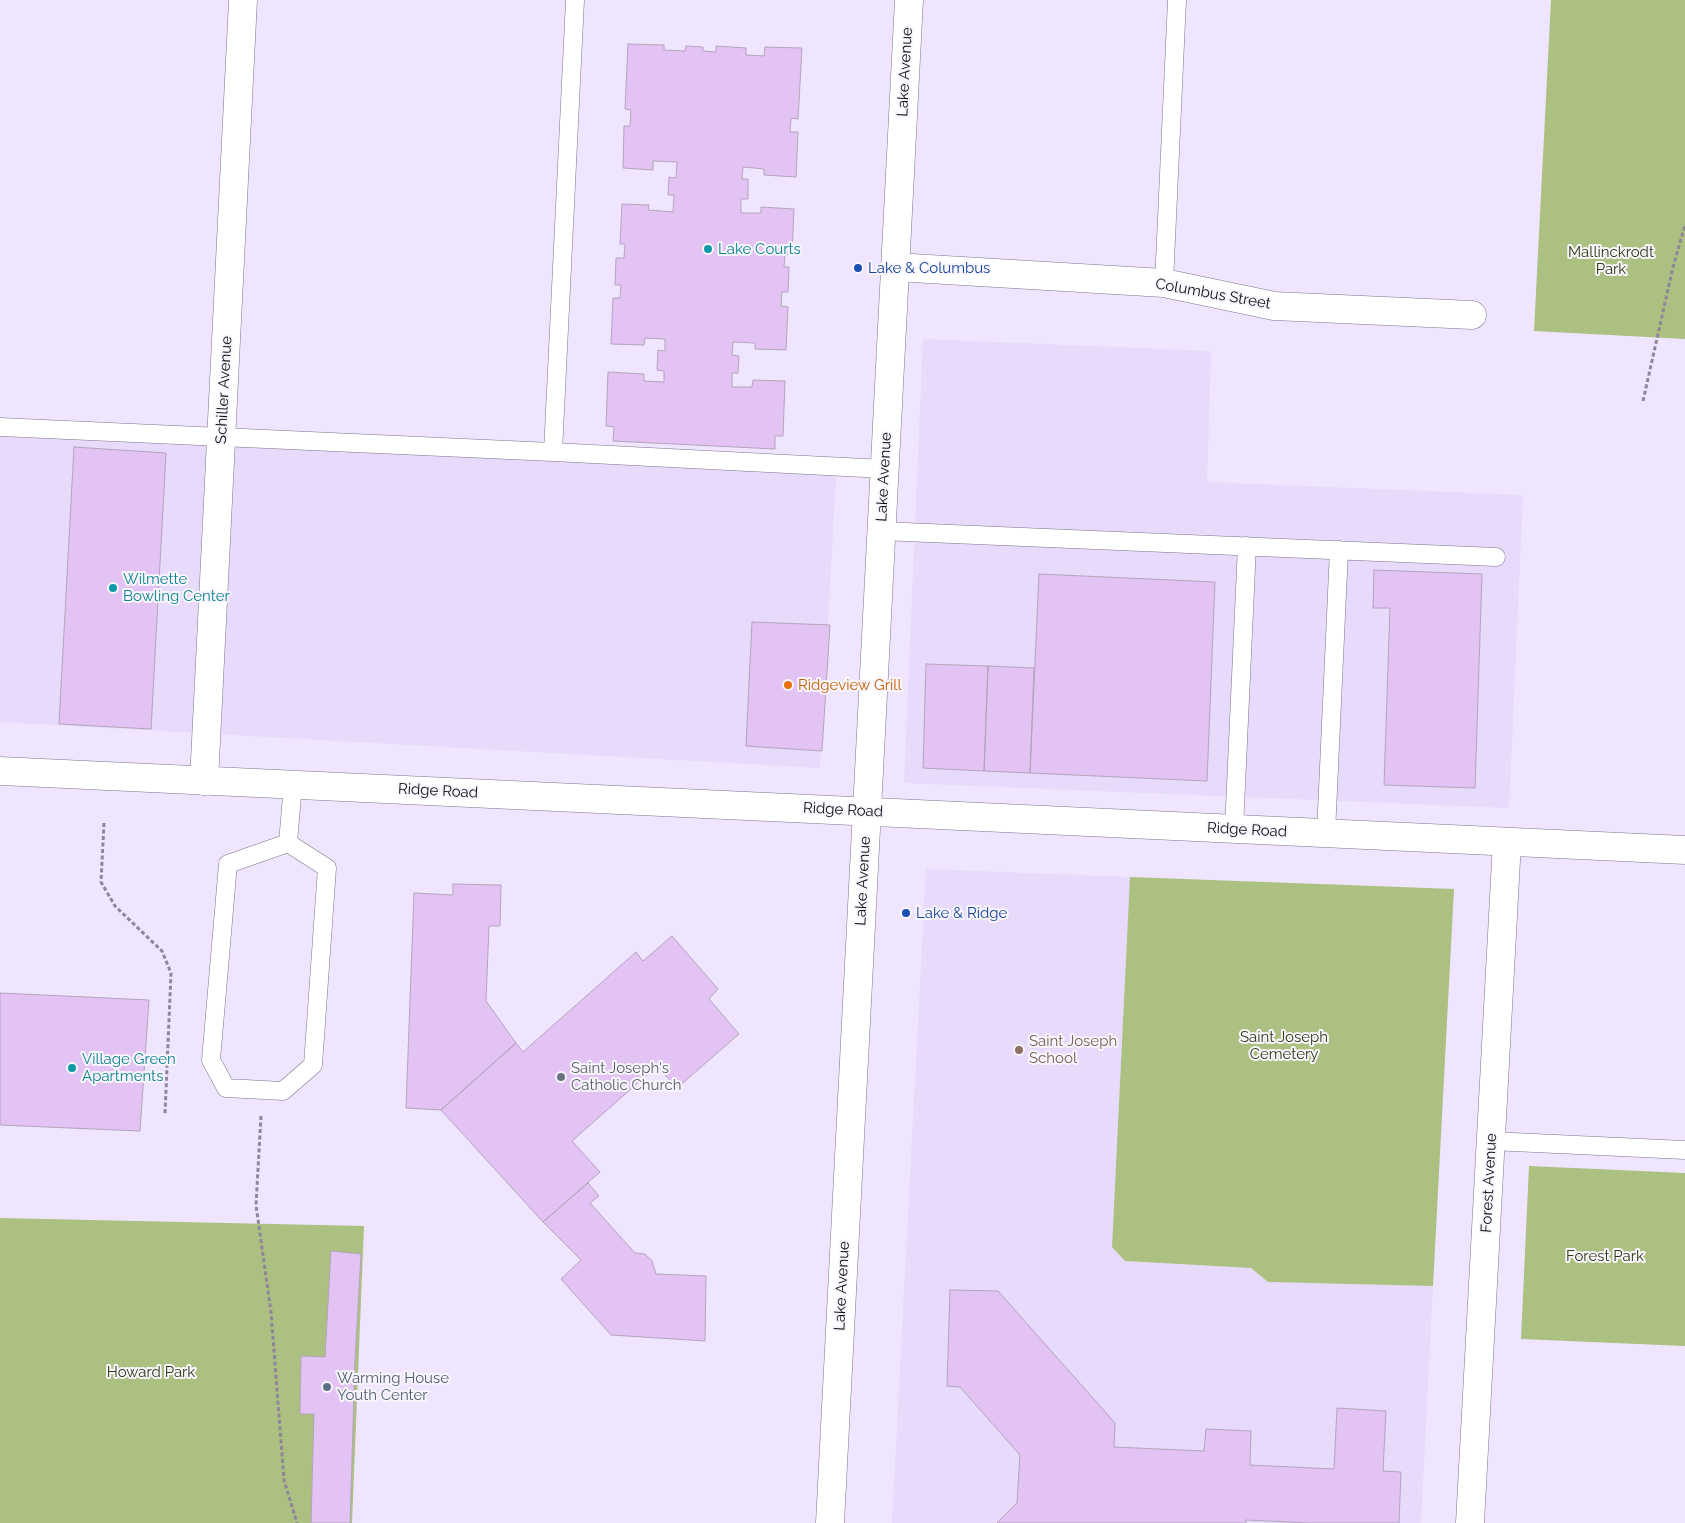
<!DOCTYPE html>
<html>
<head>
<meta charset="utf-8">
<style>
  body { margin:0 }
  canvas { display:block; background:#efe5fe }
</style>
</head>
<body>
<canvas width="1685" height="1523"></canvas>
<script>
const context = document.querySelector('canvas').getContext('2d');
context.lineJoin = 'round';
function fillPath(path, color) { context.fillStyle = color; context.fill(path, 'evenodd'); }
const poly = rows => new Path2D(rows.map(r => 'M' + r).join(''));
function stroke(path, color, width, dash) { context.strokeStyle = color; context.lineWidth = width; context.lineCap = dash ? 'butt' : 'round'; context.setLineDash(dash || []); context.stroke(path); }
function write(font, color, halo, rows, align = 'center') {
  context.font = font + ' Raleway,sans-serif'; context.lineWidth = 4; context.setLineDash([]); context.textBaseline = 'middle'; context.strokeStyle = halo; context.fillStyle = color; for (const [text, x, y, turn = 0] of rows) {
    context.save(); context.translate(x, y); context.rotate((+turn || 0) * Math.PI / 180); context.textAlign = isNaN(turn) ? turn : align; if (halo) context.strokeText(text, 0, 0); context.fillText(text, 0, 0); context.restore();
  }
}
fillPath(poly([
  [923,339,1211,351,1207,482,1523,495,1509,808,904,783],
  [0,418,837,457,820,768,0,722],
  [926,869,1130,877,1112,1247,1125,1261,1251,1268,1268,1282,1433,1286,1421,1523,892,1523]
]), '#e7dafb');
fillPath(poly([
  [1551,0,1685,0,1685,339,1534,331],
  [1130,877,1454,889,1433,1286,1268,1282,1251,1268,1125,1261,1112,1247],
  [1529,1166,1685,1173,1685,1346,1521,1339],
  [0,1218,364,1226,352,1523,0,1523]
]), '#acc082');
const building = poly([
  [628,44,664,45,664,50,685,51,686,46,703,47,703,51,716,52,716,46,746,48,746,55,764,56,765,47,802,48,798,119,791,118,790,132,798,132,796,177,764,175,764,169,743,167,742,179,748,179,748,199,741,199,741,213,761,213,761,207,794,209,792,254,785,254,784,267,789,267,788,292,782,292,781,306,788,307,786,350,755,349,755,343,733,342,732,355,739,356,738,373,732,373,732,387,752,387,753,380,785,381,783,436,775,436,775,449,613,441,614,427,606,426,608,372,644,374,644,381,664,382,664,371,657,370,658,350,665,351,665,339,645,338,644,345,611,344,613,298,620,298,621,285,615,285,616,258,624,258,625,244,620,244,622,204,649,205,648,210,673,212,674,195,668,195,669,177,676,178,677,162,653,161,653,170,623,168,624,126,630,126,631,110,625,109,628,44],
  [74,447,166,453,151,729,59,724,74,447],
  [1374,570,1482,574,1475,788,1384,785,1390,608,1373,608,1374,570],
  [1039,574,1215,582,1207,781,1030,773,1039,574],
  [752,622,830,625,822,751,746,746,752,622],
  [926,664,988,666,984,771,923,768,926,664],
  [988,666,1034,668,1030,773,984,771,988,666],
  [453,884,501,885,500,926,489,926,486,1001,516,1043,441,1110,406,1108,414,893,453,895,453,884],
  [672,936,718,989,709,999,739,1034,677,1088,657,1066,572,1141,600,1172,543,1222,441,1110,516,1043,523,1052,636,952,643,961,672,936],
  [0,993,149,1000,140,1131,0,1125,0,993],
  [588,1183,599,1196,590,1203,635,1253,645,1254,652,1261,656,1274,706,1276,705,1341,611,1335,561,1279,581,1260,543,1222,588,1183],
  [331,1251,361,1254,355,1360,350,1523,311,1523,314,1414,300,1414,301,1356,325,1357,331,1251],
  [950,1290,998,1291,1115,1423,1114,1447,1204,1451,1206,1429,1251,1431,1250,1465,1334,1469,1337,1408,1386,1411,1383,1471,1401,1472,1399,1523,1310,1523,1246,1520,1246,1523,997,1523,1017,1503,1020,1455,960,1387,947,1386,950,1290]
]);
fillPath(building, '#e3c3f4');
stroke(building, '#b3a4bb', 1);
const lane = poly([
  [1164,283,1177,0],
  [0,427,553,452,575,0],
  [553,452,884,469],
  [881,531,1496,557],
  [1234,829,1247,546],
  [1326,833,1339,550],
  [288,843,228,864,211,1060,226,1088,283,1091,313,1065,327,868,288,843,293,784],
  [1491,1141,1685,1150]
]);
const street = poly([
  [895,267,1164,283,1274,306,1472,315],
  [204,781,243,0],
  [1470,1523,1507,842]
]);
const secondary = poly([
  [0,771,1685,850],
  [830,1523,909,0]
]);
stroke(lane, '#7c748a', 19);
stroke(street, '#7c748a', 29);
stroke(secondary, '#7c748a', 29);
stroke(poly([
  [1643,401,1673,267,1685,225],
  [104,823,101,882,115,906,162,951,171,973,165,1114],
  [261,1116,256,1205,271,1312,284,1480,297,1523]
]), '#8f8799', 3, [4, 2.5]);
stroke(lane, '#fff', 18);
stroke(street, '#fff', 28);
stroke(secondary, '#fff', 28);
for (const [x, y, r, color] of [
  [708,249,5,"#0f9aa8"],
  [858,268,5,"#1a4fb4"],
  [113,588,5,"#0f9aa8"],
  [788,685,5,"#e8710a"],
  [906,913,5,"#1a4fb4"],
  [1019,1050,5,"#8d6e63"],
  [72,1068,5,"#0f9aa8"],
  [561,1077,5,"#6b7280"],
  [327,1387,5,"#5c6f8a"]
]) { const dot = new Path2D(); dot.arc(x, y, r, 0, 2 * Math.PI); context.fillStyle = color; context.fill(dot); stroke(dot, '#f8f6fc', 2); }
write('15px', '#0f0b13', '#f8f6fc', [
  ["Lake Avenue",905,72,-87],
  ["Columbus Street",1213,294,10],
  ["Schiller Avenue",224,390,-87],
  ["Lake Avenue",884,477,-87],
  ["Ridge Road",438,791,3],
  ["Ridge Road",843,810,3],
  ["Ridge Road",1247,830,3],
  ["Lake Avenue",863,881,-87],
  ["Forest Avenue",1489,1183,-87],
  ["Lake Avenue",842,1286,-87]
]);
write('15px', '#0d838f', '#f8f6fc', [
  ["Lake Courts",718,249],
  ["Wilmette",123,579],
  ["Bowling Center",123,596],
  ["Village Green",82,1059],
  ["Apartments",82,1076]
], 'left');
write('15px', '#2f3a13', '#f8f6fc', [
  ["Mallinckrodt",1611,252],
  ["Park",1611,269],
  ["Saint Joseph",1284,1037],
  ["Cemetery",1284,1054],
  ["Forest Park",1605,1256],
  ["Howard Park",151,1372]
]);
write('15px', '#164399', '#f8f6fc', [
  ["Lake & Columbus",868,268],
  ["Lake & Ridge",916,913]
], 'left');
write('15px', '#c56008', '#f8f6fc', [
  ["Ridgeview Grill",798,685]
], 'left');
write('15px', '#785e54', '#f8f6fc', [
  ["Saint Joseph",1029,1041],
  ["School",1029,1058]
], 'left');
write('15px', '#5b616d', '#f8f6fc', [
  ["Saint Joseph's",571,1068],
  ["Catholic Church",571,1085]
], 'left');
write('15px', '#4e5e75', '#f8f6fc', [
  ["Warming House",337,1378],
  ["Youth Center",337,1395]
], 'left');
</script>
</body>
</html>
